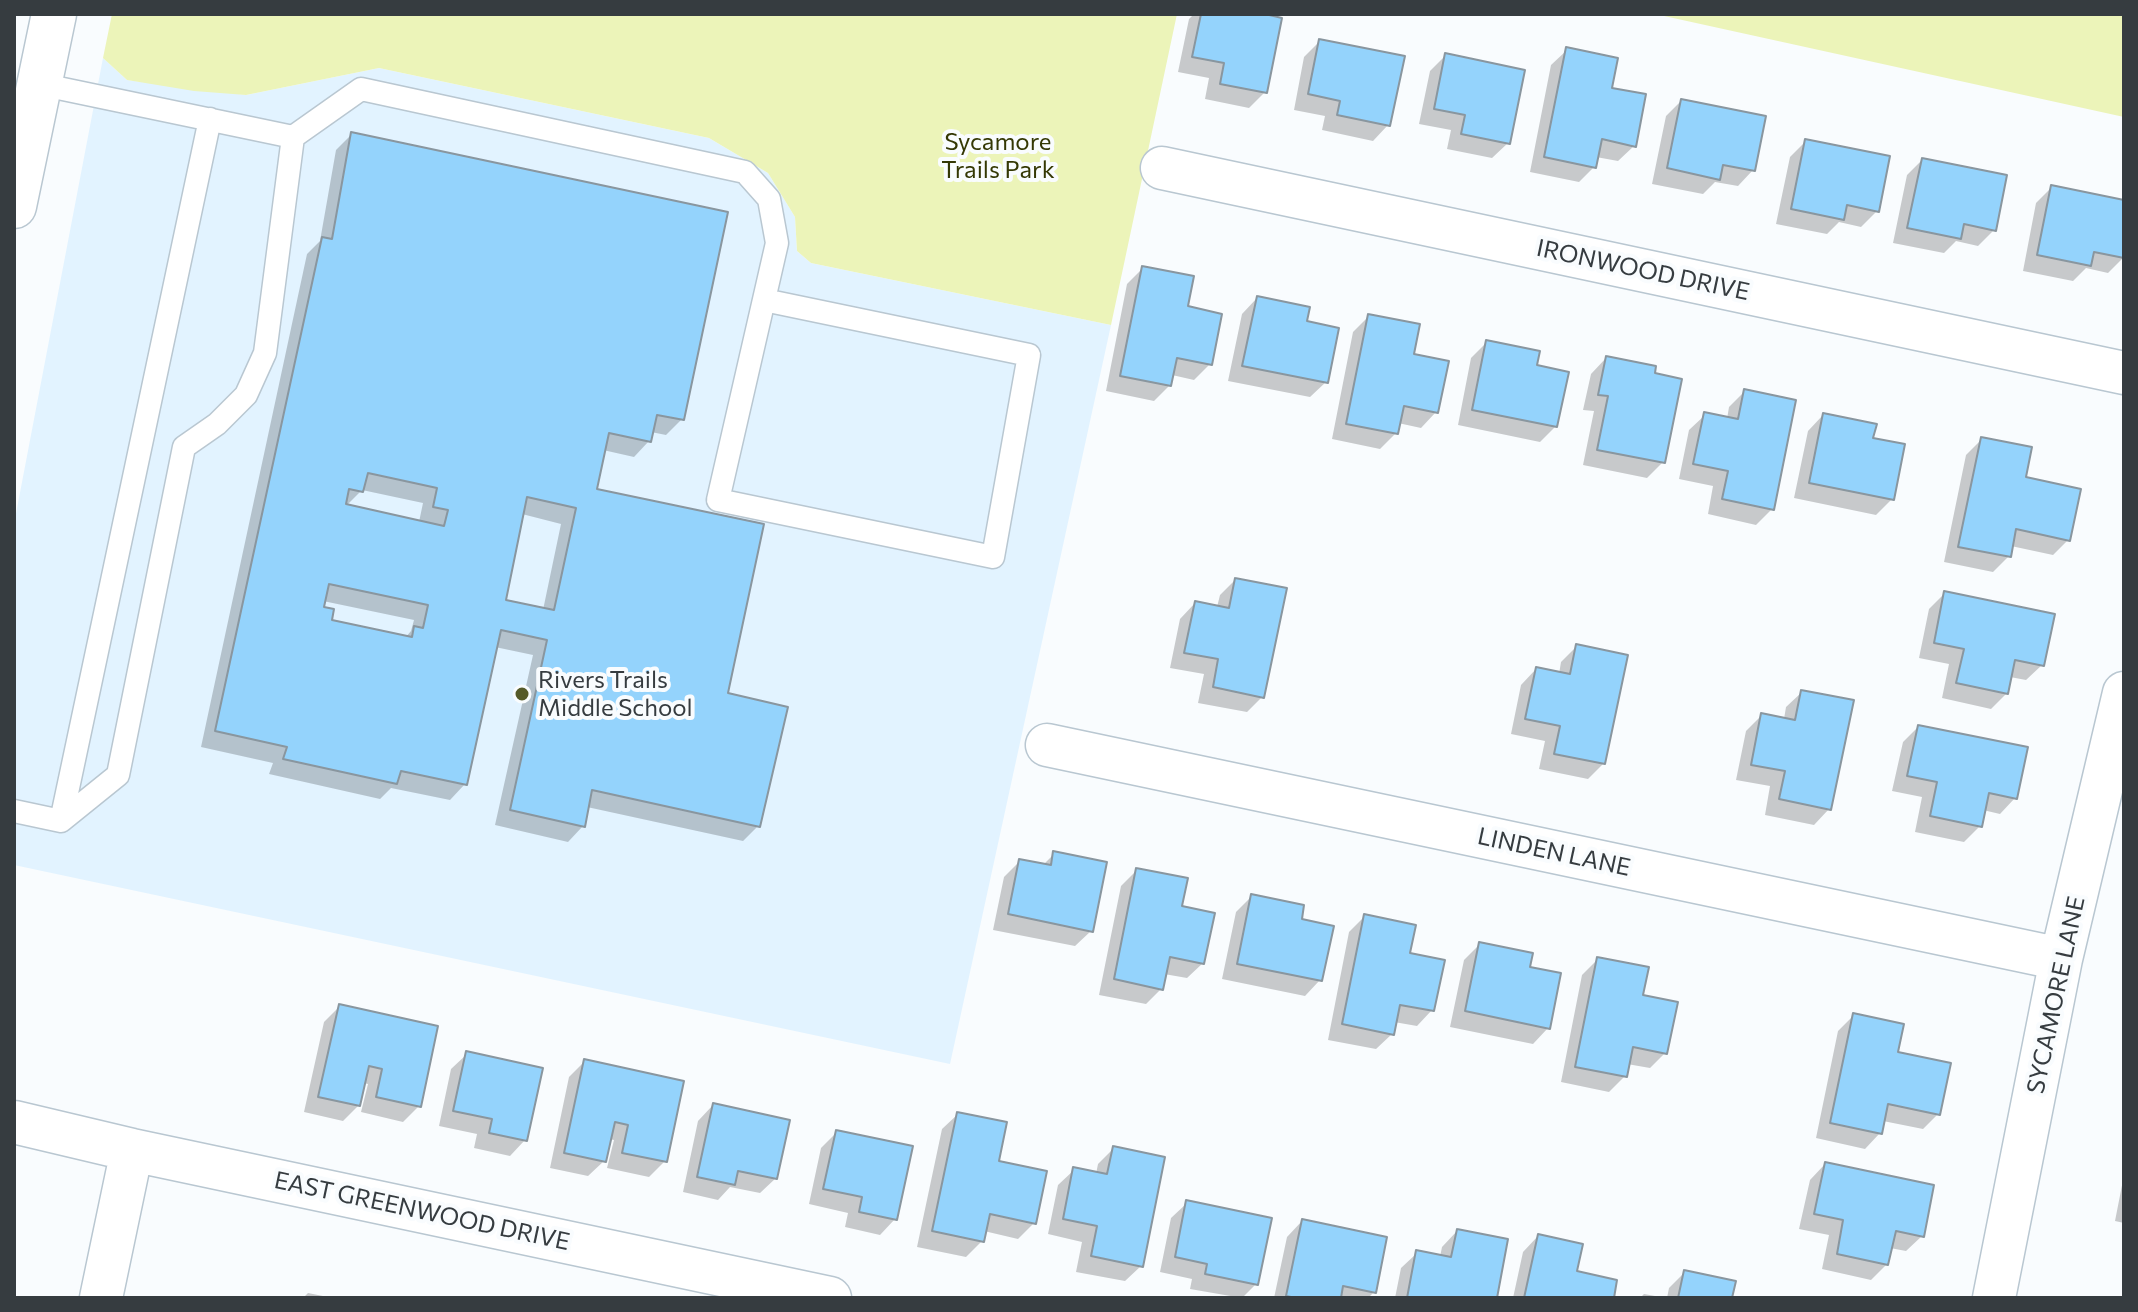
<!DOCTYPE html>
<html>
<head>
<meta charset="utf-8">
<style>
  body { margin:0 }
  #map { position:relative; width:2138px; height:1312px; overflow:hidden; background:#f9fcfe; font-family:Commissioner,sans-serif }
  canvas { display:block }
  .frame { position:absolute; inset:0; border:16px solid #363c40; pointer-events:none }
</style>
</head>
<body>
<div id="map">
<canvas width="2138" height="1312"></canvas>
<div class="frame"></div>
</div>
<script>
const context = document.querySelector('canvas').getContext('2d');
context.lineJoin = 'round';
function fillPath(path, color) { context.fillStyle = color; context.fill(path, 'evenodd'); }
const poly = rows => new Path2D(rows.map(r => 'M' + r).join(''));
function stroke(path, color, width, dash) { context.strokeStyle = color; context.lineWidth = width; context.lineCap = dash ? 'butt' : 'round'; context.setLineDash(dash || []); context.stroke(path); }
function write(font, color, halo, rows, align = 'center') {
  context.font = font + ' Commissioner,sans-serif'; context.lineWidth = 8; context.setLineDash([]); context.textBaseline = 'middle'; context.strokeStyle = halo; context.fillStyle = color; for (const [text, x, y, turn = 0] of rows) {
    context.save(); context.translate(x, y); context.rotate((+turn || 0) * Math.PI / 180); context.textAlign = isNaN(turn) ? turn : align; if (halo) context.strokeText(text, 0, 0); context.fillText(text, 0, 0); context.restore();
  }
}
fillPath(poly([
  [103,58,127,80,246,95,379,68,709,138,768,173,795,217,797,251,811,263,1111,325,950,1064,14,865,14,524]
]), '#e2f3ff');
fillPath(poly([
  [112,14,1177,14,1111,325,811,263,797,251,795,217,768,173,709,138,379,68,246,95,194,91,127,80,103,58],
  [1655,14,2124,14,2124,117]
]), '#ecf4b9');
fillPath(poly([
  [1194,14,1255,14,1265,92,1249,108,1205,99,1209,78,1178,72,1189,19],
  [1320,41,1388,125,1373,141,1322,130,1325,116,1294,110,1304,57],
  [1567,50,1610,89,1634,146,1618,161,1596,157,1594,167,1579,182,1530,172,1551,65],
  [1446,55,1508,143,1492,158,1447,149,1451,130,1419,124,1430,71],
  [1681,101,1753,170,1738,186,1715,182,1703,194,1652,184,1666,116],
  [352,134,682,419,666,435,651,432,649,441,634,457,603,450,594,490,725,695,758,826,743,841,587,807,583,826,568,842,495,825,533,655,495,647,465,784,450,800,391,788,380,799,269,774,273,763,201,747,307,254,320,241,336,150],
  [362,490,423,503,419,522,346,506],
  [522,514,561,524,543,610,504,602],
  [323,601,414,620,411,631,405,638,329,622,321,609],
  [1806,141,1877,211,1861,227,1839,222,1827,234,1776,224,1790,157],
  [1922,160,1994,230,1978,246,1956,241,1944,253,1893,243,1907,175],
  [2052,187,2124,202,2124,257,2108,273,2086,268,2073,281,2023,271,2036,203],
  [1143,268,1186,308,1210,364,1194,380,1172,375,1170,385,1154,401,1106,391,1127,284],
  [1257,298,1305,322,1326,382,1310,397,1228,381,1242,314],
  [1369,316,1412,356,1436,412,1421,428,1398,423,1396,433,1380,449,1332,439,1353,332],
  [1487,342,1535,367,1556,426,1540,442,1458,425,1471,358],
  [1606,358,1652,375,1663,462,1647,478,1583,465,1594,411,1583,410,1591,374],
  [1745,391,1772,509,1756,525,1708,514,1713,486,1679,479,1689,430,1705,415,1727,419,1729,407],
  [1823,415,1871,440,1892,499,1876,515,1794,498,1808,431],
  [1982,439,2024,479,2068,540,2053,555,2011,546,2009,556,1993,572,1944,562,1966,455],
  [1235,580,1262,697,1247,712,1198,703,1204,674,1170,668,1180,619,1195,603,1217,607,1220,595],
  [1945,593,2042,665,2026,680,2010,677,2007,693,1991,709,1942,698,1949,664,1919,658,1929,609],
  [1577,646,1604,763,1588,779,1539,769,1545,741,1511,734,1521,685,1536,669,1559,674,1561,662],
  [1802,692,1829,809,1814,825,1765,815,1770,786,1736,780,1746,731,1762,715,1784,719,1786,707],
  [1918,727,2015,798,2000,814,1983,810,1980,826,1964,842,1915,832,1922,797,1892,791,1903,742],
  [1054,854,1091,931,1075,946,993,930,1004,877,1020,861,1042,866],
  [1137,870,1180,907,1203,963,1187,978,1164,974,1161,989,1146,1004,1099,995,1121,886],
  [1252,896,1300,921,1320,980,1305,996,1222,979,1236,912],
  [1365,916,1408,955,1432,1010,1417,1026,1394,1022,1392,1034,1376,1049,1328,1040,1349,932],
  [1480,944,1527,969,1548,1028,1533,1044,1450,1027,1464,960],
  [1598,959,1641,997,1665,1053,1650,1068,1627,1064,1625,1076,1609,1092,1561,1082,1582,975],
  [340,1006,419,1106,403,1122,361,1112,368,1084,363,1083,359,1105,343,1121,304,1112,324,1022],
  [1853,1016,1896,1054,1938,1114,1923,1129,1883,1121,1880,1133,1865,1149,1816,1138,1838,1031],
  [467,1054,525,1140,510,1156,474,1148,477,1134,439,1126,451,1069],
  [585,1061,665,1161,649,1177,607,1168,614,1140,609,1139,604,1161,588,1176,550,1168,569,1077],
  [713,1105,776,1178,760,1193,730,1187,718,1200,683,1192,698,1121],
  [958,1114,997,1162,1034,1223,1018,1239,984,1231,982,1241,966,1257,917,1247,942,1129],
  [837,1132,895,1219,880,1235,845,1227,848,1213,809,1204,821,1148],
  [1114,1148,1141,1266,1125,1281,1076,1272,1082,1242,1048,1234,1058,1185,1074,1170,1096,1174,1098,1164],
  [1825,1164,1922,1236,1906,1251,1890,1248,1887,1264,1871,1280,1822,1269,1829,1235,1799,1229,1810,1180],
  [2124,1175,2124,1223,2115,1221],
  [1187,1203,1256,1284,1242,1298,1190,1289,1192,1279,1160,1272,1171,1218],
  [1302,1221,1374,1292,1368,1298,1274,1298,1287,1237],
  [1457,1231,1494,1298,1395,1298,1401,1268,1417,1253,1440,1257,1442,1247],
  [1538,1236,1574,1273,1612,1298,1513,1298,1523,1252],
  [1685,1272,1730,1298,1667,1298,1669,1288],
  [308,1293,333,1298,303,1298],
  [1644,1294,1666,1298,1640,1298]
]), '#0003');
const building = poly([
  [1201,14,1265,14,1282,18,1267,93,1220,84,1224,63,1192,57,1201,14],
  [1319,39,1405,56,1390,126,1337,115,1340,101,1308,94,1319,39],
  [1566,47,1618,58,1612,88,1646,94,1636,147,1602,139,1596,168,1544,157,1566,47],
  [1445,53,1525,70,1510,144,1461,134,1465,115,1434,109,1445,53],
  [1681,99,1766,116,1755,171,1723,165,1720,180,1667,168,1681,99],
  [351,132,728,212,684,420,657,415,651,442,609,433,597,489,764,524,728,693,788,707,760,827,592,790,585,827,510,810,547,640,501,630,467,785,401,771,397,784,283,759,287,747,215,731,322,237,332,239,351,132],
  [368,473,437,488,433,507,448,510,444,526,346,504,349,489,363,492,368,473],
  [527,497,576,508,554,610,506,600,527,497],
  [329,584,428,605,423,628,414,626,412,637,332,620,334,609,324,607,329,584],
  [1805,139,1890,156,1879,212,1847,205,1844,220,1791,209,1805,139],
  [1922,158,2007,175,1996,231,1964,224,1961,239,1907,228,1922,158],
  [2051,185,2124,200,2124,258,2094,252,2091,266,2037,255,2051,185],
  [1142,266,1194,276,1188,306,1222,314,1212,365,1177,358,1171,386,1120,376,1142,266],
  [1257,296,1310,307,1307,321,1339,328,1328,383,1242,366,1257,296],
  [1368,314,1420,324,1414,354,1449,361,1438,413,1404,406,1398,434,1346,424,1368,314],
  [1486,340,1540,351,1537,365,1569,372,1557,427,1472,410,1486,340],
  [1606,356,1656,366,1655,373,1682,379,1665,463,1597,450,1608,396,1598,395,1606,356],
  [1744,389,1796,400,1774,510,1722,499,1728,471,1693,464,1704,412,1738,419,1744,389],
  [1823,413,1877,424,1873,438,1905,444,1894,500,1809,483,1823,413],
  [1981,437,2032,447,2026,477,2081,489,2070,541,2016,529,2011,557,1958,547,1981,437],
  [1235,578,1287,588,1264,698,1213,687,1218,659,1184,653,1195,601,1229,608,1235,578],
  [1944,591,2055,614,2044,666,2015,660,2008,694,1956,683,1964,649,1934,643,1944,591],
  [1576,644,1628,655,1605,764,1554,754,1560,726,1525,719,1536,667,1570,674,1576,644],
  [1801,690,1854,700,1831,810,1779,799,1785,771,1751,765,1761,713,1795,720,1801,690],
  [1918,725,2028,747,2017,799,1989,793,1982,827,1930,816,1937,782,1907,776,1918,725],
  [1053,851,1107,862,1093,932,1008,914,1019,859,1051,865,1053,851],
  [1136,868,1188,878,1182,906,1215,913,1204,964,1170,957,1163,990,1114,979,1136,868],
  [1251,894,1304,905,1302,919,1334,926,1322,981,1237,964,1251,894],
  [1364,914,1416,925,1410,953,1445,960,1434,1011,1400,1005,1394,1035,1342,1024,1364,914],
  [1479,942,1533,953,1530,967,1561,973,1550,1029,1465,1011,1479,942],
  [1597,957,1649,967,1643,995,1678,1002,1667,1054,1633,1047,1627,1077,1575,1067,1597,957],
  [339,1004,438,1026,421,1107,376,1097,382,1069,369,1066,360,1106,318,1097,339,1004],
  [1853,1013,1904,1024,1898,1052,1951,1063,1940,1115,1888,1104,1882,1134,1830,1123,1853,1013],
  [466,1051,543,1068,527,1141,489,1133,492,1119,453,1111,466,1051],
  [584,1059,684,1081,667,1162,622,1153,628,1125,615,1122,606,1162,564,1153,584,1059],
  [713,1103,790,1120,777,1179,738,1171,735,1185,697,1177,713,1103],
  [957,1112,1007,1122,999,1161,1047,1171,1036,1224,990,1214,984,1242,932,1231,957,1112],
  [836,1130,913,1146,897,1220,859,1212,862,1197,823,1189,836,1130],
  [1113,1146,1165,1157,1143,1267,1091,1256,1097,1226,1063,1219,1073,1167,1107,1174,1113,1146],
  [1825,1162,1934,1185,1924,1237,1896,1231,1888,1265,1837,1254,1843,1220,1814,1214,1825,1162],
  [1186,1200,1272,1218,1258,1285,1205,1274,1207,1264,1175,1257,1186,1200],
  [1302,1219,1387,1237,1376,1293,1343,1286,1341,1298,1296,1298,1286,1296,1302,1219],
  [1457,1229,1508,1239,1497,1298,1407,1298,1416,1250,1451,1257,1457,1229],
  [1538,1234,1583,1244,1577,1271,1617,1280,1614,1298,1524,1298,1538,1234],
  [1684,1270,1736,1281,1732,1298,1678,1298,1684,1270]
]);
fillPath(building, '#94d3fc');
stroke(building, '#89969f', 2);
const lane = poly([
  [39,84,293,137,361,89,745,172,769,199,777,243,718,500,993,557,1029,355,764,300],
  [14,811,61,821],
  [61,821,118,775,184,447,217,424,246,395,265,353,293,137],
  [61,821,210,119]
]);
const street = poly([
  [1162,168,2124,373],
  [1047,745,2061,959],
  [14,1122,132,1150,830,1298],
  [101,1298,132,1150],
  [1994,1298,2061,959,2124,693]
]);
const secondary = poly([
  [14,206,54,14]
]);
stroke(lane, '#b9c7d1', 25);
stroke(street, '#b9c7d1', 45);
stroke(secondary, '#b9c7d1', 47);
stroke(lane, '#fff', 22);
stroke(street, '#fff', 42);
stroke(secondary, '#fff', 44);
for (const [x, y, r, color] of [
  [522,694,8,"#555a28"]
]) { const dot = new Path2D(); dot.arc(x, y, r, 0, 2 * Math.PI); context.fillStyle = color; context.fill(dot); stroke(dot, '#f9fcfe', 3); }
write('24px', '#343804', '#f9fcfe', [
  ["Sycamore",998,142],
  ["Trails Park",998,170]
]);
write('24px', '#363c40', '#f9fcfe', [
  ["IRONWOOD DRIVE",1643,270,12],
  ["LINDEN LANE",1554,852,12],
  ["SYCAMORE LANE",2056,995,-78],
  ["EAST GREENWOOD DRIVE",422,1211,12]
]);
write('24px', '#363c40', '#f9fcfe', [
  ["Rivers Trails",538,680],
  ["Middle School",538,708]
], 'left');
</script>
</body>
</html>
